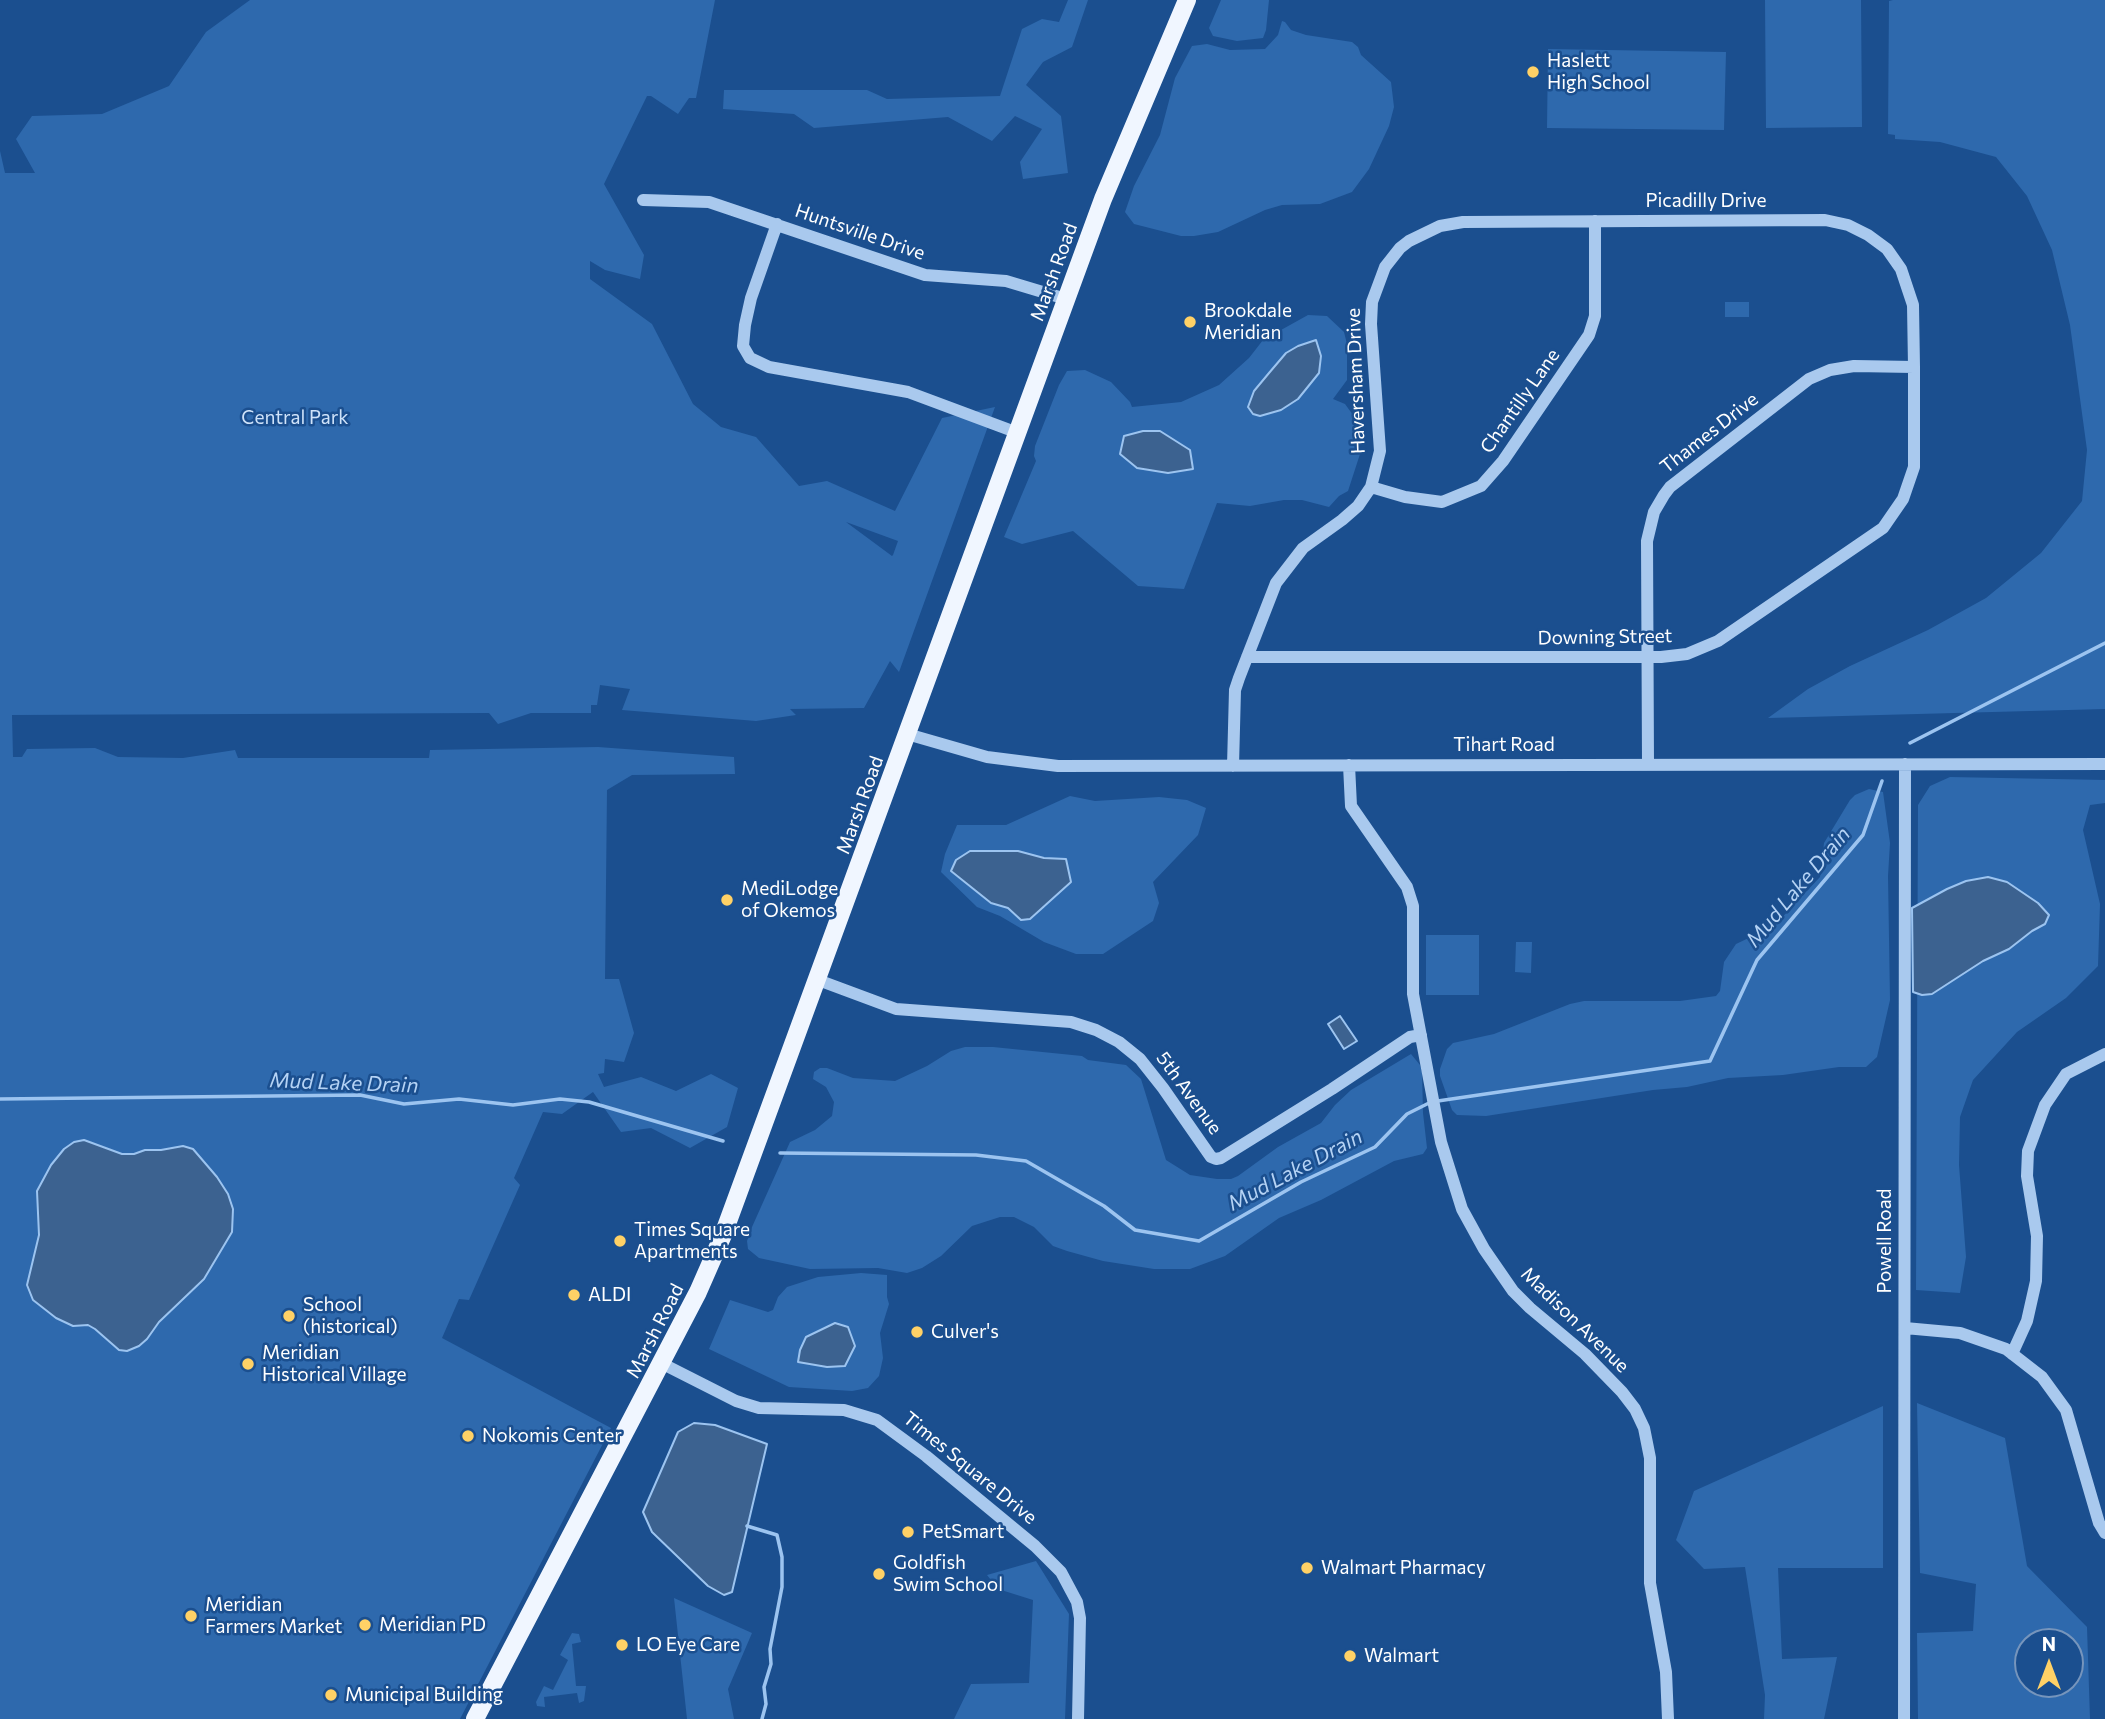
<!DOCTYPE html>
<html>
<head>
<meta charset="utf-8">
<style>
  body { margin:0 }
  #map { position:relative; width:2105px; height:1719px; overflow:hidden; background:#1b4f8f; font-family:Commissioner,sans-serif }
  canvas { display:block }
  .north { position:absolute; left:2014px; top:1628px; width:70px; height:70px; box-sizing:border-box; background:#1b4f8f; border:2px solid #7695bc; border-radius:50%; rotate:0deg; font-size:19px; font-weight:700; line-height:28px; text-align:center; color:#fff }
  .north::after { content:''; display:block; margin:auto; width:24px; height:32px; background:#ffd166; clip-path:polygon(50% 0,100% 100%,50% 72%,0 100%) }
</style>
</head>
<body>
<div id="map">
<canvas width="2105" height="1719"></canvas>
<div class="north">N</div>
</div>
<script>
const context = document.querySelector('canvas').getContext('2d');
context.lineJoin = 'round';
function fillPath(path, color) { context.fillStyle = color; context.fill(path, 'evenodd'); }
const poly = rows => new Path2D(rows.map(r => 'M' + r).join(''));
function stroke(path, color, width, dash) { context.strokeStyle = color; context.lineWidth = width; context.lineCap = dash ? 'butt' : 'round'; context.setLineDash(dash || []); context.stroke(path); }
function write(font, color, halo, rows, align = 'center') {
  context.font = font + ' Commissioner,sans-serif'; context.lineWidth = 5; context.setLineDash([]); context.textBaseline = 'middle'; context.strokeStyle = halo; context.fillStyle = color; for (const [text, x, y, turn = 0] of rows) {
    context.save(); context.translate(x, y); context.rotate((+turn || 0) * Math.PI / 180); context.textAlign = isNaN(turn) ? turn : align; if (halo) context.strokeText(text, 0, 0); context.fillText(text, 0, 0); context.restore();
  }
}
fillPath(poly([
  [250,0,715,0,696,98,689,98,678,114,651,96,647,96,604,184,644,255,640,279,605,270,590,261,590,279,652,324,693,404,721,427,756,437,799,486,827,481,895,511,942,418,995,407,899,672,890,661,864,708,790,709,796,715,756,721,622,710,630,689,600,685,597,705,591,705,591,713,531,713,498,724,489,713,12,715,13,757,22,757,27,749,95,748,118,757,183,758,235,750,238,758,429,758,430,750,598,747,734,757,735,774,632,775,607,790,605,979,619,979,634,1033,624,1062,605,1059,604,1073,598,1074,604,1087,641,1077,676,1091,711,1074,738,1088,727,1127,690,1148,651,1128,621,1132,593,1092,562,1114,543,1112,514,1178,520,1185,469,1300,459,1299,442,1338,611,1428,460,1719,0,1719,0,151,5,173,35,173,16,139,32,116,102,114,169,86,206,32],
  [846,522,898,541,893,555,892,556],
  [1068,0,1088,0,1072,47,1043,62,1026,85,1061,116,1068,173,1023,179,1020,162,1042,129,1015,116,992,141,948,117,814,128,794,114,723,109,724,90,867,90,887,99,1000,96,1022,29,1042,19,1059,22],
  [1221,0,1269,0,1266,30,1263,38,1237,41,1213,36,1209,28],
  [1765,0,1861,0,1862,127,1766,128],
  [1893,0,2105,0,2105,709,1768,718,1808,689,1850,666,1928,630,1986,598,2041,553,2082,501,2087,450,2070,325,2052,250,2027,196,1996,157,1940,142,1895,139,1895,135,1888,134,1889,1],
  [1282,21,1285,22,1291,30,1306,35,1352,42,1358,47,1361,55,1391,82,1394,107,1389,126,1369,169,1352,192,1320,204,1282,205,1265,210,1218,232,1194,236,1181,236,1134,224,1125,212,1134,186,1160,135,1175,78,1192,46,1207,44,1230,50,1265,49,1278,35],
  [1548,49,1726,52,1724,130,1547,128],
  [1725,302,1749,302,1749,317,1725,317],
  [1308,315,1327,316,1344,332,1347,344,1347,380,1333,399,1345,404,1353,415,1360,454,1348,491,1339,496,1329,507,1302,500,1284,500,1250,506,1217,503,1184,589,1138,586,1073,531,1022,544,1004,537,1036,461,1034,456,1035,446,1059,385,1067,371,1085,370,1111,382,1130,402,1132,407,1181,402,1219,385,1249,358,1263,340],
  [1950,777,2105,780,2105,803,2090,805,2083,830,2100,904,2098,966,2066,998,2017,1032,1973,1080,1960,1117,1959,1165,1966,1257,1960,1293,1916,1290,1918,805,1930,786],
  [1869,789,1883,792,1890,843,1888,876,1890,1000,1877,1057,1866,1067,1839,1067,1783,1075,1728,1078,1687,1087,1653,1090,1486,1116,1457,1115,1452,1110,1440,1076,1440,1069,1447,1049,1453,1043,1494,1034,1570,1004,1584,1001,1680,1001,1716,996,1720,991,1724,962,1736,944,1774,926,1820,877,1824,843,1850,800,1855,795],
  [1070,796,1095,801,1159,797,1187,800,1206,808,1198,835,1153,882,1159,903,1153,921,1103,954,1076,954,1044,942,1000,916,977,907,941,872,945,854,957,825,1006,825],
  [1426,935,1479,935,1479,995,1426,995],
  [1516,942,1532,942,1531,973,1515,972],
  [965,1047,993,1047,1082,1056,1088,1060,1126,1065,1141,1079,1166,1160,1190,1175,1217,1179,1231,1179,1238,1176,1278,1147,1321,1123,1335,1105,1351,1090,1411,1054,1420,1065,1422,1072,1423,1113,1427,1148,1423,1154,1394,1161,1321,1200,1279,1218,1225,1256,1190,1269,1154,1269,1103,1261,1067,1251,1053,1246,1034,1227,1014,1217,1000,1217,972,1226,941,1256,922,1268,907,1273,878,1268,810,1269,759,1258,748,1249,747,1241,752,1227,790,1142,815,1130,832,1116,834,1102,826,1087,813,1079,814,1072,820,1068,827,1068,853,1078,895,1081,927,1066,951,1051],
  [861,1273,887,1275,887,1297,889,1304,880,1333,883,1358,879,1376,868,1388,852,1391,789,1387,709,1349,730,1300,768,1312,773,1310,778,1297,787,1287,818,1277],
  [1917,1403,2005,1438,2027,1566,2087,1627,2090,1719,1918,1719,1917,1633,1973,1631,1976,1584,1920,1573],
  [2028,1642,2070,1642,2070,1684,2028,1684],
  [1883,1406,1883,1568,1778,1568,1782,1659,1837,1657,1824,1719,1764,1719,1765,1695,1745,1567,1704,1569,1676,1540,1694,1491],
  [1036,1561,1069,1614,1065,1719,954,1719,971,1684,1029,1683,1033,1600,998,1589,987,1575],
  [674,1598,752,1633,728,1689,734,1719,687,1719],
  [572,1633,579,1634,581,1642,572,1644,576,1686,586,1686,584,1701,579,1703,577,1693,544,1697,545,1707,537,1706,536,1702,544,1686,553,1690,568,1660,560,1655]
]), '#2e69ad');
const water = poly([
  [1316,340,1321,356,1319,373,1298,399,1281,410,1260,416,1253,414,1248,407,1254,391,1269,373,1286,353,1298,346,1316,340],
  [1143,431,1160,431,1190,450,1193,469,1168,473,1137,468,1120,454,1124,436,1143,431],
  [970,851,1018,851,1044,858,1066,859,1071,882,1030,919,1021,920,1008,908,991,903,951,871,956,860,970,851],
  [1988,877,2007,882,2038,903,2049,915,2045,924,2032,931,2009,949,1983,961,1932,994,1922,995,1913,992,1912,908,1947,889,1966,881,1988,877],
  [1340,1016,1357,1041,1344,1049,1328,1024,1340,1016],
  [84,1140,122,1154,134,1154,145,1150,161,1150,183,1146,193,1149,217,1177,228,1194,233,1209,232,1232,204,1279,159,1322,147,1339,139,1346,127,1351,119,1350,95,1329,88,1325,73,1326,56,1318,33,1300,27,1285,39,1235,37,1191,51,1165,64,1149,74,1142,84,1140],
  [835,1323,848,1327,855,1346,845,1366,827,1367,798,1362,800,1350,806,1337,835,1323],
  [694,1423,715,1425,767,1444,732,1592,724,1595,708,1586,652,1532,643,1512,678,1432,694,1423]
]);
fillPath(water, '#3c6290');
stroke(water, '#9cc4f0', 2);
stroke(poly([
  [1910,743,2105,643],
  [0,1099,360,1095,404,1104,459,1099,513,1105,560,1099,589,1102,723,1141],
  [780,1153,976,1155,1026,1161,1104,1206,1135,1230,1199,1241,1301,1182,1375,1147,1407,1114,1431,1102,1710,1061,1757,960,1863,835,1882,781],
  [747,1526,777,1535,782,1557,782,1587,770,1649,771,1664,764,1687,766,1704,762,1719]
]), '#9cc4f0', 3.5);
stroke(poly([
  [643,200,709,202,925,275,1006,281,1066,299],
  [777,224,751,298,745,325,743,346,750,358,769,367,908,392,1018,433],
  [1371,487,1405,497,1442,502,1481,486,1503,461,1589,335,1595,316,1595,221],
  [907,734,987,757,1058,766,2105,764],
  [1648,764,1647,541,1654,512,1664,495,1670,487,1809,379,1830,370,1854,366,1914,367],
  [1349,765,1351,806,1407,887,1413,906,1413,994,1441,1142,1462,1209,1484,1249,1513,1291,1530,1308,1585,1354,1622,1392,1635,1409,1644,1428,1650,1458,1650,1583,1666,1672,1668,1719],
  [1233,766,1235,690,1239,678,1276,583,1303,548,1342,520,1358,506,1371,487,1380,451,1371,324,1372,302,1385,267,1400,248,1409,241,1440,226,1463,222,1825,220,1848,225,1868,235,1887,249,1901,269,1913,305,1914,367,1914,467,1903,499,1883,528,1718,641,1687,654,1661,657,1247,657],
  [818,980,896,1009,1071,1022,1096,1030,1119,1042,1140,1059,1163,1088,1211,1157,1216,1159,1221,1158,1332,1089,1410,1037,1421,1035],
  [1905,1328,1960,1333,2006,1349,2042,1377,2066,1410,2099,1523,2105,1533],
  [2012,1354,2027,1321,2036,1281,2037,1236,2027,1176,2028,1151,2045,1105,2066,1074,2105,1054],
  [661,1363,736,1401,759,1408,844,1410,877,1420,926,1456,1035,1546,1061,1572,1077,1602,1080,1618,1078,1719],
  [1904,1719,1905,764]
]), '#a9c9ee', 12);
stroke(poly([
  [475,1719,698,1292,723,1235,1103,199,1187,0]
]), '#f0f6ff', 18);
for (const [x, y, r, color] of [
  [1533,72,7,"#ffd166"],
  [1190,322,7,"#ffd166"],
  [727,900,7,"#ffd166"],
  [620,1241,7,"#ffd166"],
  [574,1295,7,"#ffd166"],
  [289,1316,7,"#ffd166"],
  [917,1332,7,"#ffd166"],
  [248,1364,7,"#ffd166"],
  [468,1436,7,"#ffd166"],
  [908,1532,7,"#ffd166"],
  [1307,1568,7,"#ffd166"],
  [879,1574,7,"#ffd166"],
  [191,1616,7,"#ffd166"],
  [365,1625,7,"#ffd166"],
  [622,1645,7,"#ffd166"],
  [1350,1656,7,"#ffd166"],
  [331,1695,7,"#ffd166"]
]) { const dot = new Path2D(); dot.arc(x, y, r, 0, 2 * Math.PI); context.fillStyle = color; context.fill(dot); stroke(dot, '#1b4f8f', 2.5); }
write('19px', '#fff', '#1b4f8f', [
  ["Haslett",1547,61],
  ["High School",1547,83],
  ["Brookdale",1204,311],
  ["Meridian",1204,333],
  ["MediLodge",741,889],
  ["of Okemos",741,911],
  ["Times Square",634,1230],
  ["Apartments",634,1252],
  ["ALDI",588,1295],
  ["School",303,1305],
  ["(historical)",303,1327],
  ["Culver's",931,1332],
  ["Meridian",262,1353],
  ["Historical Village",262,1375],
  ["Nokomis Center",482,1436],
  ["PetSmart",922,1532],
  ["Goldfish",893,1563],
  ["Swim School",893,1585],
  ["Walmart Pharmacy",1321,1568],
  ["Meridian",205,1605],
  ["Farmers Market",205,1627],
  ["Meridian PD",379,1625],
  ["LO Eye Care",636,1645],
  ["Walmart",1364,1656],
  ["Municipal Building",345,1695]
], 'left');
write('19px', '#fff', '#1b4f8f', [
  ["Picadilly Drive",1706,201],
  ["Huntsville Drive",860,232,19],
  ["Marsh Road",1054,272,-70],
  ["Haversham Drive",1356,381,-92],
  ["Chantilly Lane",1520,401,-55],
  ["Thames Drive",1709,433,-38],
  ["Downing Street",1605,637,-1],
  ["Tihart Road",1504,745],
  ["Marsh Road",860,805,-70],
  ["5th Avenue",1189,1093,54],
  ["Powell Road",1885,1241,-90],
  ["Madison Avenue",1575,1320,44],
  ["Marsh Road",655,1331,-63],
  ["Times Square Drive",970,1468,39]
]);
write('19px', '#cfe3fa', '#1b4f8f', [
  ["Central Park",295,418]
]);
write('italic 21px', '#b5d3f5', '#1b4f8f', [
  ["Mud Lake Drain",1798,887,-50],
  ["Mud Lake Drain",344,1083,2],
  ["Mud Lake Drain",1295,1170,-28]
]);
</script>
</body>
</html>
